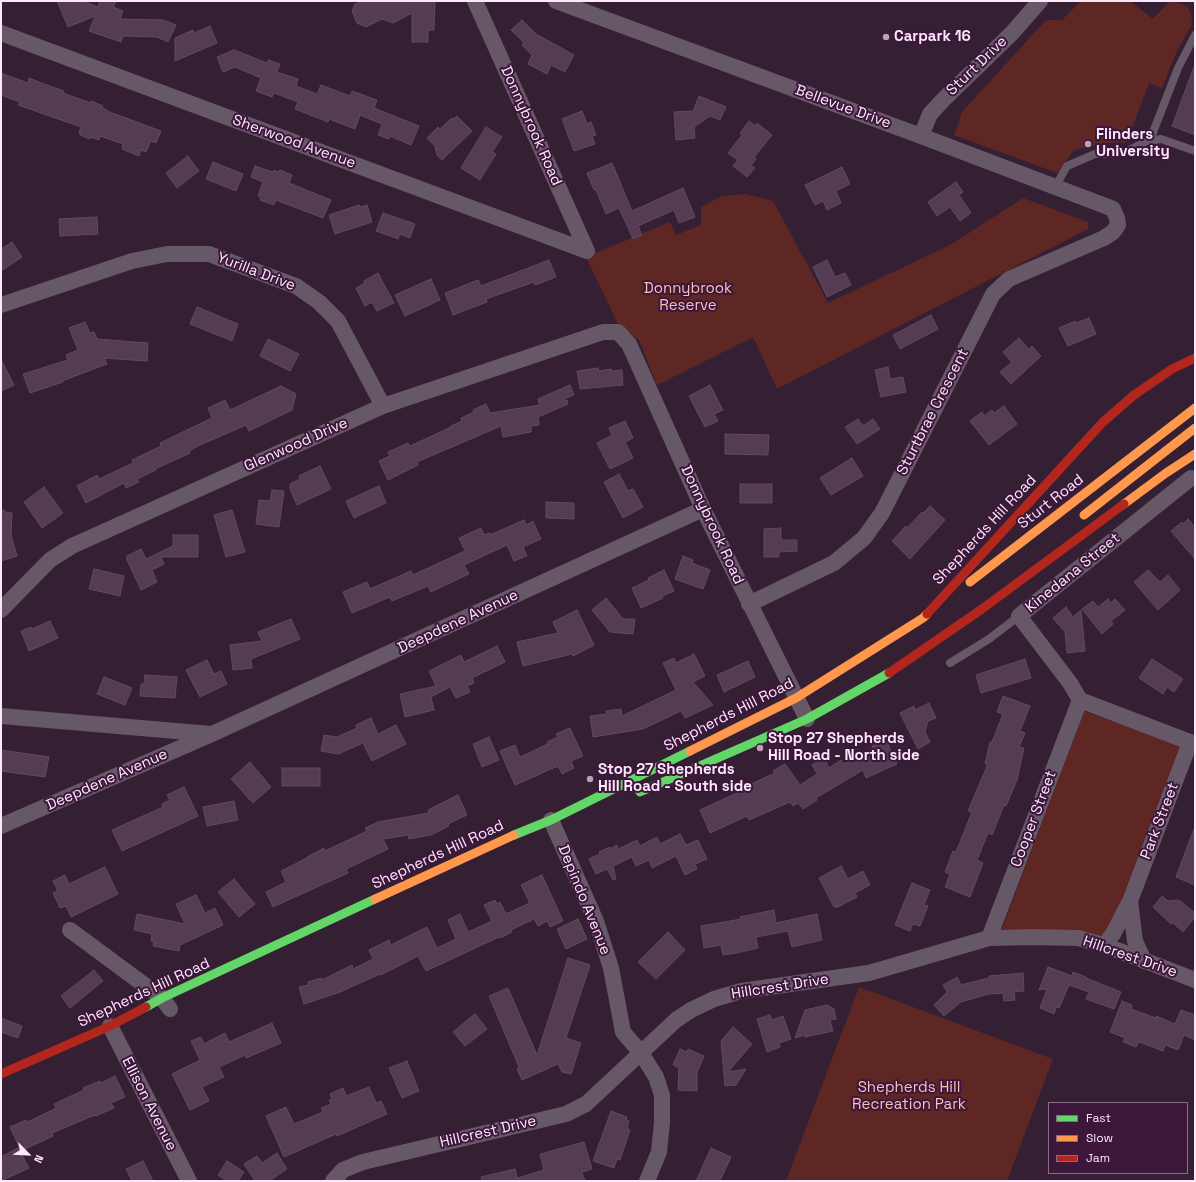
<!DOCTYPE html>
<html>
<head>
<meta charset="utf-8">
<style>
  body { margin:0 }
  #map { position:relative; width:1196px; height:1182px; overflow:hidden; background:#351f33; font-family:"Space Grotesk",sans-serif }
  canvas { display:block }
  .frame { position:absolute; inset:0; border:2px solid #fce8fa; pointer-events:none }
  .legend { position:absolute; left:1048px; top:1102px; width:140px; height:72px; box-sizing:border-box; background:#3d173b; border:1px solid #896b87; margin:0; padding:5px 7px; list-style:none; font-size:12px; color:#fce8fa }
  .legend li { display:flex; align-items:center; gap:8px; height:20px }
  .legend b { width:20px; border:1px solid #896b87 }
  .north { position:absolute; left:8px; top:1134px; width:40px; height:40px; -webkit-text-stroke:3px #3d173b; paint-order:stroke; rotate:114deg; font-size:11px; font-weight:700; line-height:16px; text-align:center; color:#fce8fa }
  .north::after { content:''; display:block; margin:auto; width:14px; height:18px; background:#fce8fa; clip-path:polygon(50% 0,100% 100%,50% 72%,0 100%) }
</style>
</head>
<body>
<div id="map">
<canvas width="1196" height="1182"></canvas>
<div class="frame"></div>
<ul class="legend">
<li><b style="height:5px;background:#63d668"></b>Fast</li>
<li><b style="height:5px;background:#ff974d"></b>Slow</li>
<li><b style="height:5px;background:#b3261e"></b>Jam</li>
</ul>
<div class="north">N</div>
</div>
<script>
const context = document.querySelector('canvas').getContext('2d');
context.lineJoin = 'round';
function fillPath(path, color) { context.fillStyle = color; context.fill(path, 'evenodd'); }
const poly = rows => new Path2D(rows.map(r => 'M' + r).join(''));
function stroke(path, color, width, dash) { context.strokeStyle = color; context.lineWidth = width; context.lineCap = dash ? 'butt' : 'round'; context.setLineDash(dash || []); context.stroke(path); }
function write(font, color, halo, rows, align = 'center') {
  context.font = font + ' "Space Grotesk",sans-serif'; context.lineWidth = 4; context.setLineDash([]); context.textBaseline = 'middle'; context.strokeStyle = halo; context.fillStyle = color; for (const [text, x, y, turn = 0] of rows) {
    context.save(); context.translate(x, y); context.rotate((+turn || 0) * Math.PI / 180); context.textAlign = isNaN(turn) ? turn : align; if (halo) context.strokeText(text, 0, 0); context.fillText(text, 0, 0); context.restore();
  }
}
fillPath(poly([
  [1081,1,1130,1,1153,19,1170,1,1173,1,1188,7,1191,14,1192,24,1177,51,1162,88,1149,83,1127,142,1108,143,1074,150,1057,173,954,135,962,112,1046,20,1062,20],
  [745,194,773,201,828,303,950,245,1023,198,1088,222,1088,229,777,389,753,337,657,385,639,340,618,324,586,257,670,222,676,235,701,225,701,207,722,196],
  [1084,711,1180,745,1108,936,1062,930,1002,929],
  [859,987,1053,1059,1007,1181,786,1181]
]), '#5f2723');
const building = poly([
  [57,1,83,1,98,7,100,1,116,1,113,7,123,11,120,19,163,20,176,25,168,42,157,37,123,36,121,42,89,31,95,16,68,27,57,1],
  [363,1,435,1,434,30,428,30,428,42,412,42,412,13,393,23,382,19,366,27,357,23,352,11,355,4,363,1],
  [522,20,536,34,574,55,565,72,551,65,547,74,528,64,532,55,522,45,524,43,511,30,522,20],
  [210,26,217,43,175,61,175,38,193,30,194,33,210,26],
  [234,50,267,63,268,60,280,64,277,72,298,79,296,86,317,94,321,85,350,96,352,91,377,100,374,108,419,126,411,145,390,136,389,139,378,135,382,124,360,115,355,129,329,119,328,122,295,109,298,102,274,93,272,97,256,91,261,78,235,67,223,72,217,57,234,50],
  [1194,67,1195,67,1195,135,1172,126,1194,67],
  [1,73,28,83,29,78,44,84,64,91,63,93,91,103,91,101,103,106,102,108,107,110,107,111,161,131,156,143,151,141,146,152,141,150,139,156,122,149,123,144,100,136,99,140,91,137,90,139,80,135,80,134,79,133,81,127,18,105,20,102,1,95,1,73],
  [699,96,726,107,720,120,710,116,694,127,695,138,676,140,674,112,693,111,699,96],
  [582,111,587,124,591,122,596,135,592,136,595,144,574,151,562,119,582,111],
  [457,116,472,131,442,160,437,155,435,146,427,138,438,127,440,129,452,118,453,119,457,116],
  [749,121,755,126,757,123,772,135,754,157,756,159,751,165,755,168,747,177,733,166,738,160,728,153,742,135,740,133,749,121],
  [486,127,502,137,492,152,496,154,480,180,461,168,486,127],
  [188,156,199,171,177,188,166,173,188,156],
  [213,162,243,174,236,191,206,179,213,162],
  [612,163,632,211,683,188,695,217,679,223,674,210,638,226,642,235,633,239,619,208,606,214,596,190,594,190,587,173,612,163],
  [255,166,273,172,274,170,279,172,280,170,292,175,289,183,331,200,323,218,276,200,274,205,260,200,261,197,258,196,263,182,251,177,255,166],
  [842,167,850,184,836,191,841,203,827,210,823,201,815,205,805,185,842,167],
  [956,182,963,192,959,195,971,213,960,221,950,207,937,216,928,202,956,182],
  [359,205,360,207,367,205,372,222,335,234,329,215,359,205],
  [383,213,415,224,410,238,400,234,398,239,376,231,383,213],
  [97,217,98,234,60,236,59,219,97,217],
  [12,242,22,257,1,271,1,249,12,242],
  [549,260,556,277,535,285,534,282,486,299,487,302,453,315,445,293,478,280,481,286,549,260],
  [827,260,835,277,845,273,851,285,827,297,813,267,827,260],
  [378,273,394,303,377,311,372,302,365,306,356,288,365,283,364,281,378,273],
  [431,279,440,300,405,316,395,295,431,279],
  [197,307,238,324,232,341,190,324,197,307],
  [931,315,938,329,900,349,893,335,931,315],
  [1089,318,1096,334,1068,346,1059,328,1075,321,1076,323,1089,318],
  [85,322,90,333,94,332,97,339,148,343,147,361,104,358,107,364,62,381,63,382,30,393,23,374,68,360,66,355,78,350,69,328,85,322],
  [1019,338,1029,349,1032,346,1041,356,1011,384,1000,372,1012,362,1003,352,1019,338],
  [268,339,299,354,290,371,260,356,268,339],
  [1,359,14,385,1,391,1,359],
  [888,367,890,379,903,377,906,392,881,397,875,370,888,367],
  [598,368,599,371,611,369,611,371,622,370,623,385,580,389,577,371,598,368],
  [570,385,574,395,564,399,565,401,567,400,568,404,538,417,539,425,531,426,531,432,503,437,501,426,417,462,418,465,388,480,379,461,390,456,388,452,408,443,410,446,451,427,451,426,462,421,461,418,474,412,473,410,486,404,490,413,540,405,538,399,570,385],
  [710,385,723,410,714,414,718,421,705,427,689,396,710,385],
  [281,386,296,394,292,410,249,431,246,425,198,446,189,451,190,453,155,469,156,470,137,479,139,482,126,488,124,483,86,503,77,486,97,475,99,479,133,463,132,460,161,446,160,443,212,418,208,408,225,400,230,410,281,386],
  [1004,406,1017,424,989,445,970,421,982,412,984,416,992,410,994,413,1004,406],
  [858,419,863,426,873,419,880,429,857,444,845,427,858,419],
  [625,421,633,438,625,442,633,458,610,469,597,443,612,435,609,428,625,421],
  [725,434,769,435,768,455,725,454,725,434],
  [852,458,863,476,831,495,820,478,852,458],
  [320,466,331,489,297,505,290,489,290,484,300,479,299,476,320,466],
  [619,474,628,491,633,489,643,507,623,518,604,482,619,474],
  [740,484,772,484,772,503,740,503,740,484],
  [379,486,386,503,354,518,346,501,379,486],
  [44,487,63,513,42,528,24,502,44,487],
  [272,490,284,491,279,527,256,524,259,500,270,501,272,490],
  [546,502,574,503,574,519,546,518,546,502],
  [930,506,945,520,910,559,892,541,906,526,907,528,922,512,923,513,930,506],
  [4,510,5,512,12,513,11,535,17,556,1,561,1,511,4,510],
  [232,510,245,552,226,557,214,515,232,510],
  [1188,519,1195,527,1195,559,1171,531,1182,522,1183,524,1188,519],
  [524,520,526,525,533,521,541,539,523,547,527,556,514,561,507,545,464,565,469,574,431,592,428,586,392,601,390,597,352,613,343,592,367,582,370,589,411,571,413,575,465,551,459,538,481,528,484,535,490,533,490,535,524,520],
  [781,528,781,540,797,540,797,551,779,552,779,557,764,557,764,529,781,528],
  [173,535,198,535,198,557,161,557,164,564,152,570,157,582,141,590,127,560,127,556,141,549,146,559,173,546,173,535],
  [683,556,693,560,692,563,710,570,703,589,675,579,683,556],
  [94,569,124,576,120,596,89,589,94,569],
  [664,570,674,591,662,596,663,598,641,608,632,588,649,580,648,578,664,570],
  [1148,570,1160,582,1168,575,1180,590,1158,610,1134,582,1148,570],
  [606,598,623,619,635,619,633,634,610,632,592,610,606,598],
  [1108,599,1111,603,1115,599,1125,610,1111,621,1113,624,1102,634,1082,609,1093,601,1098,607,1108,599],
  [1066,607,1073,617,1081,610,1085,651,1067,653,1065,632,1053,618,1066,607],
  [577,610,594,645,573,656,572,654,523,666,517,642,558,633,553,622,577,610],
  [291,619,300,639,251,659,252,668,233,670,230,645,262,641,258,632,291,619],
  [50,621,58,638,29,651,21,631,31,627,32,629,50,621],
  [497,646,505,662,472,678,474,683,467,686,470,692,456,698,450,687,431,697,434,710,405,717,400,694,436,686,429,671,461,655,464,662,497,646],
  [694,654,705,676,693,682,713,705,685,718,681,711,643,729,593,737,590,716,607,714,606,711,621,709,622,716,676,690,663,663,674,658,676,663,694,654],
  [1025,659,1031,678,981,693,976,675,1025,659],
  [1152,659,1183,679,1174,692,1167,687,1163,694,1139,678,1152,659],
  [207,660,214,674,221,671,227,684,200,697,186,670,207,660],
  [748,661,755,677,724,692,717,675,748,661],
  [145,675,177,677,175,698,140,696,141,684,144,684,145,675],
  [104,677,132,688,125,705,97,694,104,677],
  [1003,696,1030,706,1020,731,1025,733,1019,747,1024,748,1017,780,1006,806,1004,805,992,835,988,833,977,860,983,863,970,897,945,887,950,874,945,872,953,851,956,852,972,812,968,811,988,764,985,764,990,742,992,742,1003,714,997,712,1003,696],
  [929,703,936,718,928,721,925,732,930,742,918,749,900,713,914,706,915,710,929,703],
  [371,718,378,734,396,725,406,744,372,761,363,743,338,754,321,751,324,735,337,737,357,728,356,725,371,718],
  [570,728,583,756,571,761,574,768,562,774,558,766,515,785,500,751,515,745,520,757,548,744,547,742,558,737,556,734,570,728],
  [489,737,499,760,482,767,473,744,489,737],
  [886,740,897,764,866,778,863,770,816,798,817,800,803,809,798,803,793,806,790,802,749,820,747,816,710,833,700,810,737,793,736,791,775,773,773,771,785,764,800,785,817,774,812,765,824,758,829,768,841,760,843,764,871,752,870,749,873,748,872,746,886,740],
  [1,750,49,757,45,777,1,771,1,750],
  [250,762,271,787,253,803,231,779,250,762],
  [282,768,320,768,320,786,282,786,282,768],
  [184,787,198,816,122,851,112,830,163,807,162,804,170,800,167,795,184,787],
  [458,795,467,815,448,824,449,826,431,835,409,839,408,835,383,839,388,849,346,869,348,873,273,907,266,892,286,882,281,871,307,858,307,857,324,848,325,851,367,831,365,828,378,822,429,813,428,810,458,795],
  [234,801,238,820,207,826,203,807,234,801],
  [1194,829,1195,829,1195,885,1176,877,1194,829],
  [680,834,686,845,698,840,707,859,695,864,697,869,685,875,676,856,652,868,649,860,636,866,632,857,613,866,616,879,613,880,607,869,596,874,589,859,600,854,599,852,610,847,610,849,617,845,618,849,637,840,640,846,657,837,660,844,680,834],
  [841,866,848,879,863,871,870,885,855,893,857,897,838,907,834,907,819,878,841,866],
  [105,867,118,894,71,917,66,906,60,908,53,893,58,891,53,881,65,875,69,884,105,867],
  [542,875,563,921,550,927,547,921,538,926,534,919,511,930,512,932,500,938,499,937,426,971,418,956,381,975,380,974,340,992,304,1004,299,987,308,985,308,982,321,978,322,980,352,965,353,969,373,959,369,950,389,940,391,945,427,927,437,948,456,939,448,920,460,914,468,932,492,921,484,905,495,900,497,904,500,902,506,914,530,903,521,885,542,875],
  [234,879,255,904,239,917,218,892,234,879],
  [912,883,930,890,924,905,928,906,920,926,913,924,910,931,895,925,912,883],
  [196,895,205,913,215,908,223,925,180,945,179,951,153,946,154,942,151,941,152,934,134,930,137,914,185,924,176,904,196,895],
  [1162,896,1168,901,1179,900,1195,913,1195,917,1183,932,1173,923,1171,924,1153,907,1162,896],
  [774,910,776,923,817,914,822,940,792,947,788,931,756,937,758,948,737,953,723,955,721,945,704,948,701,926,741,919,740,917,774,910],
  [578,919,587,939,566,949,557,929,578,919],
  [668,932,685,950,656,979,638,962,668,932],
  [568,958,590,965,566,1038,581,1043,571,1074,562,1072,558,1064,522,1080,517,1069,519,1067,489,996,508,988,537,1055,568,958],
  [1048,967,1072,976,1073,972,1086,977,1086,978,1121,992,1114,1009,1086,999,1089,992,1069,985,1059,1008,1056,1007,1054,1014,1040,1008,1047,989,1039,990,1048,967],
  [94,970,103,981,70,1008,61,996,94,970],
  [1023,973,1024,991,1014,992,1015,1000,1004,1001,1003,993,989,994,961,1002,944,1016,934,1005,947,992,943,985,957,977,961,985,989,978,989,976,1023,973],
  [1122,1001,1132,1005,1131,1009,1156,1018,1156,1016,1175,1024,1181,1010,1195,1015,1195,1040,1184,1035,1178,1050,1165,1045,1163,1051,1139,1042,1136,1047,1123,1042,1125,1038,1110,1032,1122,1001],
  [827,1005,834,1009,836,1019,830,1020,833,1031,805,1037,805,1035,795,1038,805,1010,827,1005],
  [475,1014,487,1029,465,1046,453,1032,475,1014],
  [770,1015,772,1020,783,1016,791,1039,779,1043,780,1047,767,1052,757,1019,770,1015],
  [1,1018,22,1026,18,1038,1,1032,1,1018],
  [272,1023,281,1043,246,1058,245,1055,219,1067,224,1077,202,1087,209,1101,190,1110,172,1074,200,1060,191,1041,201,1037,204,1044,225,1033,229,1042,272,1023],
  [733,1027,752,1044,728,1072,746,1069,736,1085,725,1086,721,1041,733,1027],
  [680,1049,687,1052,688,1049,704,1056,697,1072,697,1091,678,1090,679,1068,673,1065,680,1049],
  [407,1061,419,1091,402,1098,389,1068,407,1061],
  [115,1076,125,1097,111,1103,114,1108,96,1116,95,1115,52,1133,53,1136,21,1151,10,1127,26,1120,28,1122,56,1108,54,1104,84,1090,83,1088,100,1081,101,1083,115,1076],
  [369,1087,376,1103,381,1101,387,1114,337,1136,336,1134,284,1157,266,1116,286,1107,294,1124,323,1112,321,1108,331,1104,329,1100,332,1099,330,1094,343,1088,346,1096,369,1087],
  [611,1111,627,1117,626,1120,629,1121,627,1128,630,1130,620,1160,617,1159,614,1168,593,1161,611,1111],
  [584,1142,592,1169,582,1172,585,1181,519,1181,518,1178,544,1170,540,1154,584,1142],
  [18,1148,29,1168,1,1181,1,1157,18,1148],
  [711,1148,731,1157,720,1181,696,1181,711,1148],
  [277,1153,287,1169,269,1181,255,1181,244,1164,257,1156,262,1163,277,1153],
  [143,1161,153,1181,132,1181,126,1169,143,1161],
  [227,1161,244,1172,238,1181,227,1181,218,1175,227,1161],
  [515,1169,518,1181,482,1181,481,1177,515,1169]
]);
fillPath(building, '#553c53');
stroke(building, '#5e4c5d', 1);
stroke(poly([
  [1150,140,1178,68,1195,35],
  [1055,187,1067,166,1095,154,1123,153,1147,141,1161,139,1195,151],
  [950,663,989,639,1019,616]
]), '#675867', 8);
stroke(poly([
  [475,1,587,251],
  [556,1,921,136,1103,205,1113,209,1117,218,1118,225,1113,232,1104,238,1009,279,993,294,882,513,864,538,834,563,749,604],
  [1,33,587,251],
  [921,136,930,114,943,100,1012,33,1040,1],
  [1,305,132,261,167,254,209,254,296,286,319,302,338,321,383,406],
  [1191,478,1019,616,1070,683,1080,700,1195,744],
  [1,610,50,560,72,546,383,406,603,332,618,332,629,344,703,509,807,719],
  [1,716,211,734],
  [551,820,596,921,611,968,623,1032,641,1053,656,1077,662,1095,662,1122,659,1152,647,1181],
  [1,826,212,734,703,509],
  [1130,901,1135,941,1144,961],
  [70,930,162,998,170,1009],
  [989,938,1080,700],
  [1104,945,1113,934,1130,901,1190,742],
  [110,1026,189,1181],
  [333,1181,343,1170,363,1162,566,1114,586,1104,676,1020,691,1010,714,999,741,991,869,973,989,938,1032,937,1078,938,1104,945,1195,980]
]), '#675867', 16);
stroke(poly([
  [640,792,807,719,889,673],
  [514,835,551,820,690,751],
  [146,1007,162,998,375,899]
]), '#63d668', 9);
stroke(poly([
  [1124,504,1166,473,1195,454],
  [1084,515,1195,428],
  [970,582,1195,408],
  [690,751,796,698,923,618,927,614],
  [375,899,514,835]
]), '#ff974d', 9);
stroke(poly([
  [927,614,1103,422,1134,395,1172,369,1195,358],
  [889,673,982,609,1124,504],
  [1,1074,110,1026,146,1007]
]), '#b3261e', 9);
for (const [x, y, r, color] of [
  [886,37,4,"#b6a2b4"],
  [1088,144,4,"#b6a2b4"],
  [760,748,4,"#b6a2b4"],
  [590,779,4,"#b6a2b4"]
]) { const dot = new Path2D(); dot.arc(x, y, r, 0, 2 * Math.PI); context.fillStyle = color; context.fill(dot); stroke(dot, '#3d173b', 1.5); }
write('bold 15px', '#fce8fa', '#3d173b', [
  ["Carpark 16",894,37],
  ["Flinders",1096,135],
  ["University",1096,152],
  ["Stop 27 Shepherds",768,739],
  ["Hill Road - North side",768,756],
  ["Stop 27 Shepherds",598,770],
  ["Hill Road - South side",598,787]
], 'left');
write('15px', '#fce8fa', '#3d173b', [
  ["Sturt Drive",977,66,-44],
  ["Bellevue Drive",843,107,20],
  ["Donnybrook Road",531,126,66],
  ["Sherwood Avenue",294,142,20],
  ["Yurilla Drive",256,272,21],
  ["Sturtbrae Crescent",933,412,-63],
  ["Glenwood Drive",296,445,-24],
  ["Sturt Road",1051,502,-38],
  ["Donnybrook Road",712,525,65],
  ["Shepherds Hill Road",985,530,-47],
  ["Kinedana Street",1073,573,-39],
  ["Deepdene Avenue",458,622,-25],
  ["Shepherds Hill Road",729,715,-27],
  ["Deepdene Avenue",107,780,-24],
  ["Cooper Street",1034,819,-69],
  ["Park Street",1160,821,-69],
  ["Shepherds Hill Road",438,855,-25],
  ["Depindo Avenue",584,900,68],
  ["Hillcrest Drive",1130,957,19],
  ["Hillcrest Drive",780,987,-9],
  ["Shepherds Hill Road",144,993,-25],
  ["Ellison Avenue",149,1104,63],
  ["Hillcrest Drive",488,1132,-13]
]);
write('15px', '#fbc0b7', '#3d173b', [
  ["Donnybrook",688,289],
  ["Reserve",688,306],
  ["Shepherds Hill",909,1088],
  ["Recreation Park",909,1105]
]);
</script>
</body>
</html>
